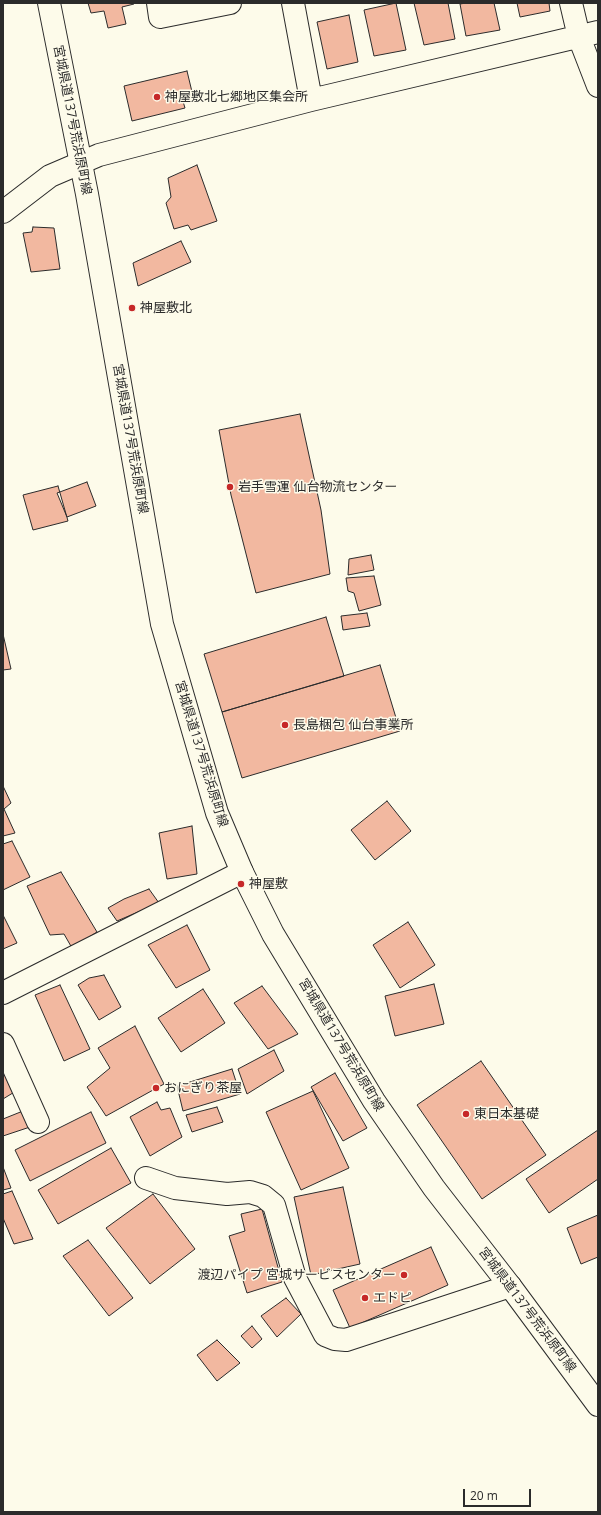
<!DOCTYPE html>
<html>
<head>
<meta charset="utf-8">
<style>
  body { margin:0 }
  #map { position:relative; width:601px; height:1515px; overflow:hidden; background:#fdfbea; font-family:"Open Sans",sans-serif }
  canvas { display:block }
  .frame { position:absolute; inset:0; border:4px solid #2b2b2b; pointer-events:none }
  .scale { position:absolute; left:463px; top:1489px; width:68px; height:18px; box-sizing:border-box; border:2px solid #2b2b2b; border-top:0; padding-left:5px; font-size:12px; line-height:14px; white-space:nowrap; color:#2b2b2b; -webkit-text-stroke:3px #fdfbea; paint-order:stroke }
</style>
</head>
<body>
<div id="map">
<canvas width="601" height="1515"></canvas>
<div class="frame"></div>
<div class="scale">20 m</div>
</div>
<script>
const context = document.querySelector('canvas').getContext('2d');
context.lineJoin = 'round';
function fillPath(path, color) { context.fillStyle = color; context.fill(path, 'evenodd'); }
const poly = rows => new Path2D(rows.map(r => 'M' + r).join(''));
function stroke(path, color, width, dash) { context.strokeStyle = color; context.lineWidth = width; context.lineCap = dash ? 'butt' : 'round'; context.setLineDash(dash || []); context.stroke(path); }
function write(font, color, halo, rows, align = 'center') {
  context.font = font + ' "Open Sans","Noto Sans JP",sans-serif'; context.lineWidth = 3; context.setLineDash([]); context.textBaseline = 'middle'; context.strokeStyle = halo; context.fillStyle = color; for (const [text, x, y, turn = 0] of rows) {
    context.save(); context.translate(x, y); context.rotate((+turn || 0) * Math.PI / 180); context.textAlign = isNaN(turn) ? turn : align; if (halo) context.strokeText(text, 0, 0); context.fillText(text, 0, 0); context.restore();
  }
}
const building = poly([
  [88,3,134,3,134,4,122,7,126,24,108,28,104,11,91,13,88,3],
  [396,3,406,50,374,56,364,10,396,3],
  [414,3,448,3,455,39,424,45,414,3],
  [466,3,494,3,500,30,466,36,460,4,466,3],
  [517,3,549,3,550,11,520,17,517,3],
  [349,15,358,62,327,69,317,22,349,15],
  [187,71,193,96,182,98,185,108,132,121,124,86,187,71],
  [197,165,217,221,191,230,188,225,174,229,166,203,171,197,168,178,197,165],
  [33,227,54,228,60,269,31,272,23,233,32,232,33,227],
  [181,241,191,262,138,286,133,263,181,241],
  [300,414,321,510,330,574,256,593,231,495,219,430,300,414],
  [87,482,96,506,67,517,57,493,87,482],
  [58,486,68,521,33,530,23,495,58,486],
  [371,555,374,570,348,575,349,559,371,555],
  [374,576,381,605,359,611,354,593,348,591,346,578,374,576],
  [367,613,370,626,343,630,341,616,367,613],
  [326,617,344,676,222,712,204,654,326,617],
  [3,634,11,669,3,670,3,634],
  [380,665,400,731,242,778,222,712,380,665],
  [3,786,11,803,4,809,15,833,3,836,3,786],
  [387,801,411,831,375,860,351,830,387,801],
  [192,826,197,874,167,879,159,833,192,826],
  [12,841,30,877,3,890,3,844,12,841],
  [61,872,97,932,72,948,64,934,50,935,27,886,61,872],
  [149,889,159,903,117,921,108,908,124,899,149,889],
  [3,915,17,943,3,949,3,915],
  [408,922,435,965,400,988,373,945,408,922],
  [187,925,210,970,176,988,148,945,187,925],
  [104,975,121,1007,99,1020,78,985,89,978,104,975],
  [434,984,444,1024,395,1036,385,996,434,984],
  [60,985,90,1049,64,1061,35,995,60,985],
  [262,986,298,1034,268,1049,234,1003,262,986],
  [203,989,225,1023,181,1052,158,1018,203,989],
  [135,1026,164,1084,106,1116,87,1087,110,1068,98,1048,135,1026],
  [274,1050,284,1071,247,1094,238,1069,274,1050],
  [481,1061,546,1155,482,1199,417,1105,481,1061],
  [3,1065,16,1091,3,1099,3,1065],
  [232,1069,240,1094,183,1111,177,1086,232,1069],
  [335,1073,367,1128,343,1141,311,1087,335,1073],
  [313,1091,349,1168,301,1190,266,1112,313,1091],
  [157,1102,161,1110,170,1108,182,1137,150,1156,130,1117,157,1102],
  [217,1107,223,1122,192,1132,186,1115,217,1107],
  [23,1111,30,1127,3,1136,3,1119,23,1111],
  [91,1112,106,1143,30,1181,15,1150,91,1112],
  [598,1130,598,1179,549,1213,526,1179,598,1130],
  [111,1148,131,1183,58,1224,38,1190,111,1148],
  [3,1167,11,1188,3,1190,3,1167],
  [343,1187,360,1264,311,1275,294,1197,343,1187],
  [12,1191,33,1239,14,1244,3,1218,3,1194,12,1191],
  [153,1194,195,1249,150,1284,106,1228,153,1194],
  [262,1209,282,1282,247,1293,229,1236,245,1231,241,1214,262,1209],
  [598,1215,598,1257,581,1264,567,1228,598,1215],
  [88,1240,133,1298,109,1316,63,1256,88,1240],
  [431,1247,448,1285,350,1328,333,1290,431,1247],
  [286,1298,301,1314,277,1337,261,1316,286,1298],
  [252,1326,262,1339,252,1348,241,1336,252,1326],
  [217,1340,240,1363,217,1381,197,1355,217,1340]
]);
fillPath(building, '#f2b8a0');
stroke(building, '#2b2b2b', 1);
const minor = poly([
  [158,3,160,17,230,3],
  [293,3,311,100],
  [571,3,579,37,598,86],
  [3,212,50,176,99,155,311,100,598,32],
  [3,993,242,872],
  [3,1044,38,1122],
  [146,1178,175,1188,227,1194,250,1192,263,1196,274,1205,295,1278,325,1335,335,1339,346,1340,510,1286]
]);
const major = poly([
  [49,3,87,194,162,624,217,813,242,872,273,934,374,1101,434,1188,510,1286,598,1405]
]);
stroke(minor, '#2b2b2b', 24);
stroke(major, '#2b2b2b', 24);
stroke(minor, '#fdfbea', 22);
stroke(major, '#fdfbea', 22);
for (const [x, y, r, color] of [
  [157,97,4,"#c62828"],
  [132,308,4,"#c62828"],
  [230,487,4,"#c62828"],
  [285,725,4,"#c62828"],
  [241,884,4,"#c62828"],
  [156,1088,4,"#c62828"],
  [466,1114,4,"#c62828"],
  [404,1275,4,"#c62828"],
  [365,1298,4,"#c62828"]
]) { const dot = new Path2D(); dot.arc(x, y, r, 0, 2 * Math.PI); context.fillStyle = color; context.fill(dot); stroke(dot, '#fdfbea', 1.5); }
write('13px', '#2b2b2b', '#fdfbea', [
  ["神屋敷北七郷地区集会所",165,97],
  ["神屋敷北",140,308],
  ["岩手雪運 仙台物流センター",238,487],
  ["長島梱包 仙台事業所",293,725],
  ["神屋敷",249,884],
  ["おにぎり茶屋",164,1088],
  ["東日本基礎",474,1114],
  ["渡辺パイプ 宮城サービスセンター",396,1275,"right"],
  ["エドピ",373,1298]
], 'left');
write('13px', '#2b2b2b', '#fdfbea', [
  ["宮城県道137号荒浜原町線",72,120,79],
  ["宮城県道137号荒浜原町線",130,439,80],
  ["宮城県道137号荒浜原町線",201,754,73],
  ["宮城県道137号荒浜原町線",341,1045,59],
  ["宮城県道137号荒浜原町線",527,1310,53]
]);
</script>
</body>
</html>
